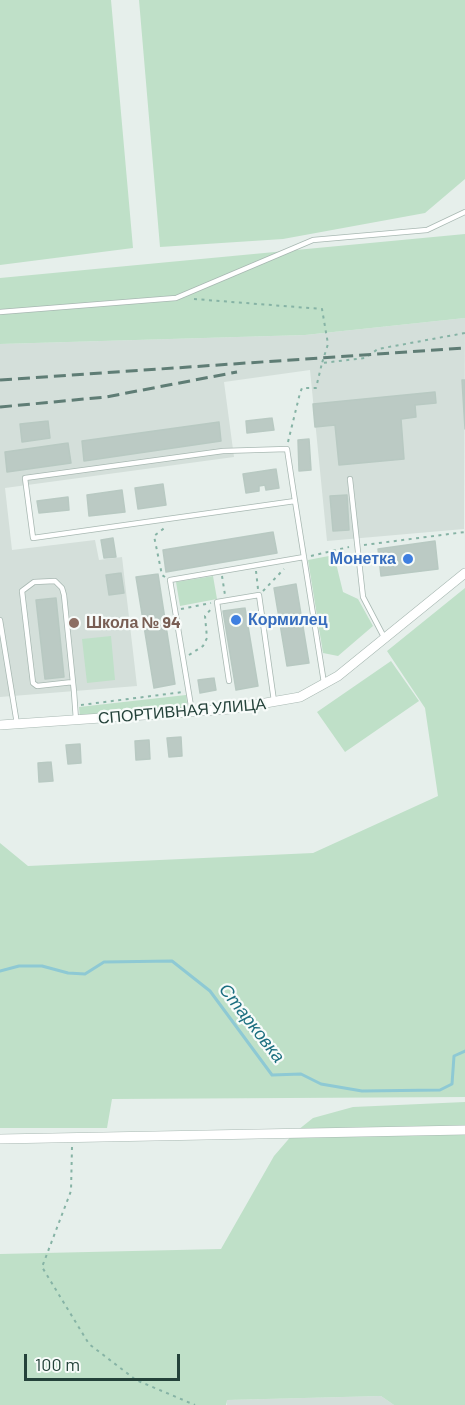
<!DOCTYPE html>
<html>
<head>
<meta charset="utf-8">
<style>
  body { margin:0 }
  #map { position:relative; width:465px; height:1405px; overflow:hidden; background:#e6efeb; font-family:Barlow,sans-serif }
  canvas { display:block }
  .scale { position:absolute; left:24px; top:1354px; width:156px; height:27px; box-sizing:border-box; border:3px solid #24423a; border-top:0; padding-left:8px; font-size:18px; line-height:21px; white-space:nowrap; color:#24423a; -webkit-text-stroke:4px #f7fbf9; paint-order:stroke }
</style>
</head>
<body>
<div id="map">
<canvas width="465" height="1405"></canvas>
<div class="scale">100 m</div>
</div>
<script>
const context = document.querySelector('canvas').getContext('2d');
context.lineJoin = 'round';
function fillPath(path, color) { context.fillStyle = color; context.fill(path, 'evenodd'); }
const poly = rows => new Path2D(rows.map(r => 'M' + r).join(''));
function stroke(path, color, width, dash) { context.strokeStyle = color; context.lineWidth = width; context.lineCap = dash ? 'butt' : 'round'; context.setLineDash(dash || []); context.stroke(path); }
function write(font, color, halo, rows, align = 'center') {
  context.font = font + ' Barlow,sans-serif'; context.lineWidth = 4.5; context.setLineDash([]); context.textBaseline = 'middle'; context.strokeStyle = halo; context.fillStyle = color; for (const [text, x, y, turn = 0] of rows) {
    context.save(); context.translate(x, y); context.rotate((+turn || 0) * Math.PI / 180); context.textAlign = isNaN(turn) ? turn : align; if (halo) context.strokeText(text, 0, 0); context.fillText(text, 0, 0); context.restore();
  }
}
fillPath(poly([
  [465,318,464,529,327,541,310,370,224,382,234,457,5,488,12,550,95,540,99,560,122,557,137,686,0,697,0,344,305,335],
  [381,1396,394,1405,227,1405,226,1400]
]), '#d4dfda');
fillPath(poly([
  [0,0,111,0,133,248,0,265],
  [139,0,465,0,465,179,425,213,283,239,160,247],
  [465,234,465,318,305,335,0,344,0,278],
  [334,555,343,592,358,599,373,626,338,656,323,653,308,560],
  [213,576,217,599,180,606,176,582],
  [465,588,465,1097,112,1099,107,1128,0,1128,0,843,28,866,313,853,438,796,425,708,387,651],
  [111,636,115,680,87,683,82,639],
  [391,661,419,701,345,752,317,712],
  [186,695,188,709,80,717,79,707],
  [465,1102,465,1405,394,1405,381,1396,227,1400,226,1405,0,1405,0,1254,221,1249,274,1156,293,1134,313,1118,353,1107]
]), '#bfe0c8');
stroke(poly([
  [0,971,19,966,42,966,68,973,85,974,104,962,172,961,210,991,272,1075,301,1074,321,1084,362,1091,440,1090,452,1084,454,1056,465,1051]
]), '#8ec9d4', 3);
const building = poly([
  [462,380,465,380,465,429,462,380],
  [435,392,436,403,415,405,416,417,401,419,404,459,339,465,335,425,315,427,313,404,435,392],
  [272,418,274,430,247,433,246,421,272,418],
  [48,421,50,438,22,442,20,424,48,421],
  [219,422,221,441,84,461,82,441,219,422],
  [309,439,311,470,299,471,298,440,309,439],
  [68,443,71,463,7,472,5,452,68,443],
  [276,469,279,488,266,490,265,485,259,486,259,491,246,493,243,474,276,469],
  [163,484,166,505,138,509,135,488,163,484],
  [122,490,125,512,89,516,87,495,122,490],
  [347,495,349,530,333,531,330,496,347,495],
  [68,497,69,510,39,513,37,501,68,497],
  [273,532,277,553,166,572,163,550,273,532],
  [113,538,116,557,104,558,101,540,113,538],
  [435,541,438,569,381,576,378,549,435,541],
  [121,573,124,593,109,595,106,575,121,573],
  [158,574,175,684,154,688,136,577,158,574],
  [296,584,309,663,287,666,274,588,296,584],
  [56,598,64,677,45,679,36,600,56,598],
  [245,608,258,686,236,690,223,611,245,608],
  [214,678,216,690,200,693,198,680,214,678],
  [181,737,182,756,169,757,167,738,181,737],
  [149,740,150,759,136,760,135,741,149,740],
  [80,744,81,763,68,764,66,745,80,744],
  [51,762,53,781,39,782,38,763,51,762]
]);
fillPath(building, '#bbcac4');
stroke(building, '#b8c9c2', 1.5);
const service = poly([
  [0,312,176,298,313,240,427,230,465,212],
  [350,479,363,597,385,639],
  [295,501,33,538,25,478,223,451,287,449,295,501,324,683],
  [0,620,17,724],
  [229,681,217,602,259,595,274,701],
  [73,682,37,686,33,683,22,591,34,582,55,581,62,588,64,595,74,692,76,720],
  [192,712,170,580,304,557]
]);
const minor = poly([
  [0,725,231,709,300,697,338,676,465,573],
  [0,1139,465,1130]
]);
stroke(service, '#a8b8b2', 6);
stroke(minor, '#a8b8b2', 10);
stroke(poly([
  [194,299,322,309,328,344,322,363],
  [288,442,300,393,302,388,316,388,322,363,365,358,378,349,465,333],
  [364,545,465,532],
  [311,556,349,547],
  [256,571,258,589],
  [222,576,225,595],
  [165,577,162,575,154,536,167,526],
  [263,591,284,569],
  [181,609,211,603],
  [189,655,203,646,207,638,205,616,211,609],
  [81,705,183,692],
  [72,1147,71,1191,42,1267,89,1344,136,1380,195,1405]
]), '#86b3a5', 2, [3, 4.5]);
stroke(service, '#fff', 4.5);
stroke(minor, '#fff', 9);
stroke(poly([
  [0,380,465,348],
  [0,407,106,397,237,372]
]), '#5f7d75', 3, [12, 6]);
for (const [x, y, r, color] of [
  [408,559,6,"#3f7fe0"],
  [236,620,6,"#3f7fe0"],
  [74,623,6,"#8d6e63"]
]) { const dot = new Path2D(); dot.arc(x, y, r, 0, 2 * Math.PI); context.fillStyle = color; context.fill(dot); stroke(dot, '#f7fbf9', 2); }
write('bold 16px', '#366cbe', '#f7fbf9', [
  ["Монетка",396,559],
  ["Кормилец",248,620,"left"]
], 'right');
write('bold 16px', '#785e54', '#f7fbf9', [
  ["Школа № 94",86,623]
], 'left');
write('16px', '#24423a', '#f7fbf9', [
  ["СПОРТИВНАЯ УЛИЦА",182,711,-5]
]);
write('italic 18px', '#1c6f80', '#f7fbf9', [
  ["Старковка",252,1023,52]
]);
</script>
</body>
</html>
